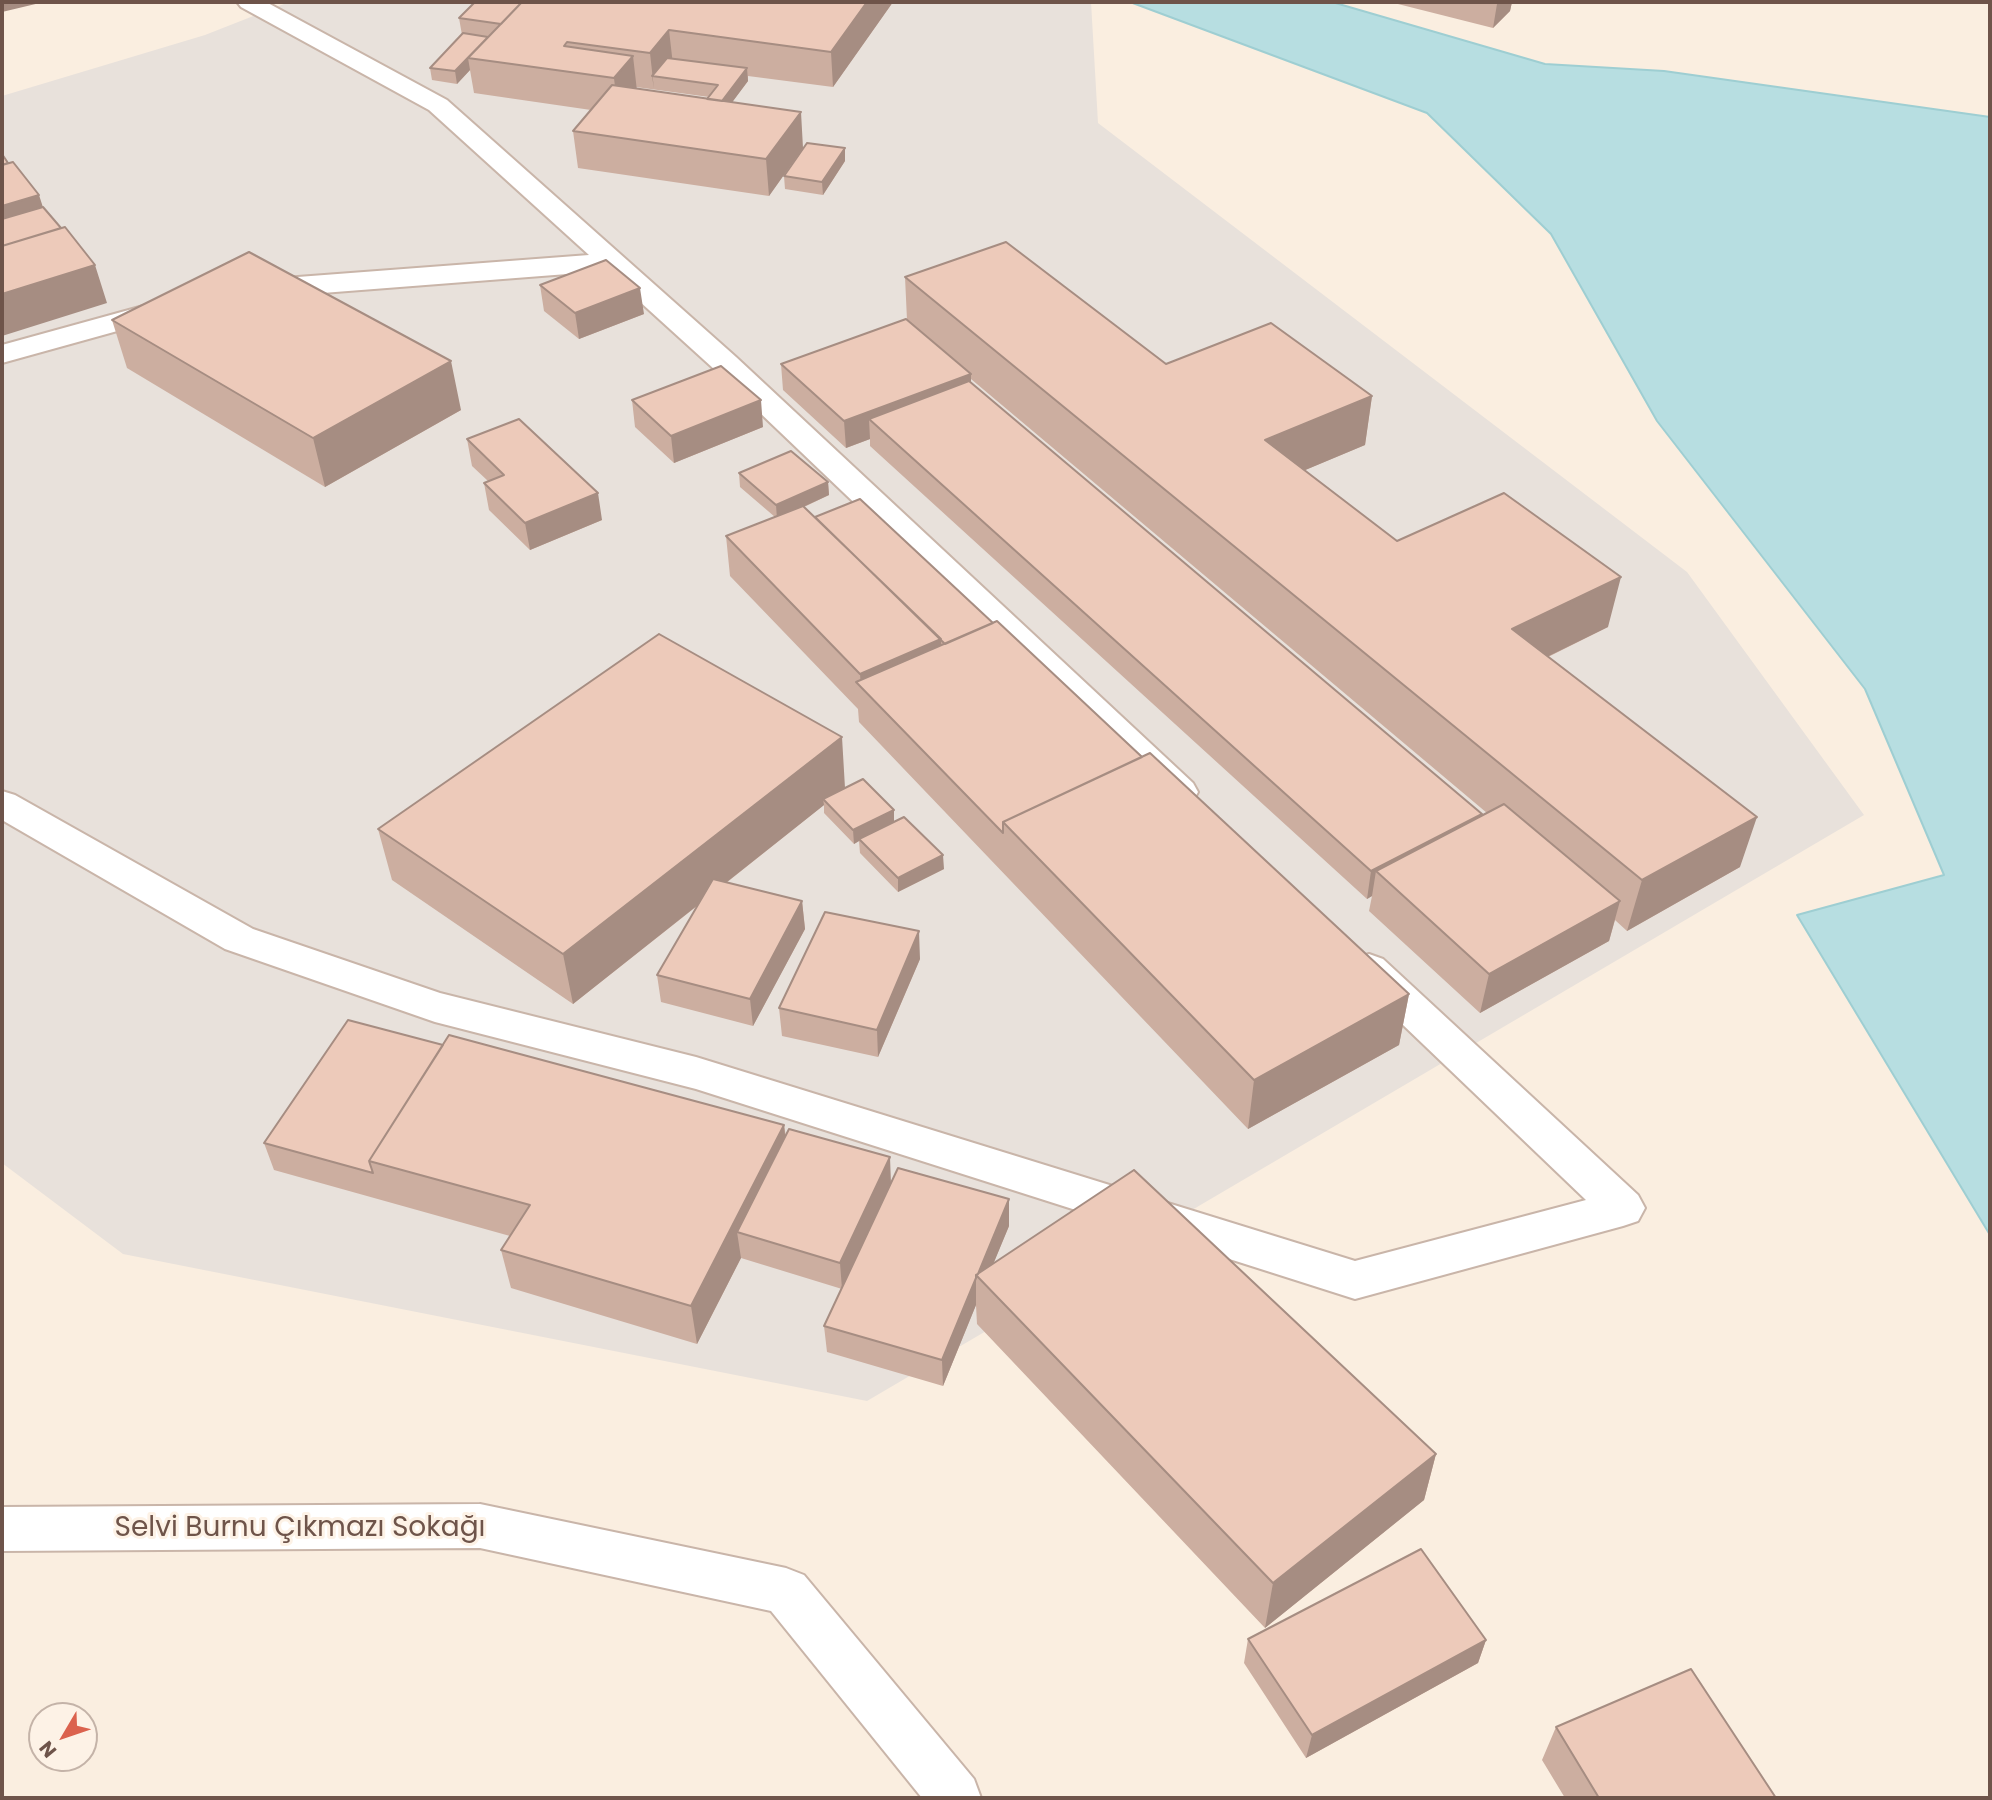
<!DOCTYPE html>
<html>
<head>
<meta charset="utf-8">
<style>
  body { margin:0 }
  #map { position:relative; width:1992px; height:1800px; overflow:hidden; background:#faeee0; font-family:Poppins,sans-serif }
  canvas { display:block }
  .frame { position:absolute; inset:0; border:4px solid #6e544a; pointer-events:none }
  .north { position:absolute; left:28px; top:1702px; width:70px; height:70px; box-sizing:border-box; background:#fdf2e6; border:2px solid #c4b3a8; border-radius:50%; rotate:231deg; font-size:19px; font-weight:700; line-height:28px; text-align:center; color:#6e544a }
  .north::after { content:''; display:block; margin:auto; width:24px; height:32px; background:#db624e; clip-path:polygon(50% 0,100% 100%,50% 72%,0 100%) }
</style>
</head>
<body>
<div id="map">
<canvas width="1992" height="1800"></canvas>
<div class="frame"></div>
<div class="north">N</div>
</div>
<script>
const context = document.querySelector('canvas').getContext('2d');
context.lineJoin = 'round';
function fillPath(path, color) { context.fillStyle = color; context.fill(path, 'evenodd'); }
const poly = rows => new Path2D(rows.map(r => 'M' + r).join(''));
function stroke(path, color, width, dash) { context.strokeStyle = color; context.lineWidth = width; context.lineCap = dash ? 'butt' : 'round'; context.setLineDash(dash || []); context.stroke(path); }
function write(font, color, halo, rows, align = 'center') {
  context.font = font + ' Poppins,sans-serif'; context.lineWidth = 6; context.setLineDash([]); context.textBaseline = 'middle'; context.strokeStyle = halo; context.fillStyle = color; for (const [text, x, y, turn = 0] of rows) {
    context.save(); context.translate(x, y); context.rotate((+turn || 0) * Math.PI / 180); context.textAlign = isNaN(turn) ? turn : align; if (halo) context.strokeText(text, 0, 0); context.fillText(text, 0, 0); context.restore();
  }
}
fillPath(poly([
  [289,2,1091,2,1098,123,1687,572,1864,815,867,1401,123,1254,2,1163,2,96,205,35]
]), '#e8e1db');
const water = poly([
  [1130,2,1332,2,1545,64,1664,71,1990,117,1990,1235,1797,915,1944,875,1865,689,1657,421,1551,234,1427,113,1130,2]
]);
fillPath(water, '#b7dee1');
stroke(water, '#9eced2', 2);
const minor = poly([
  [237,2,266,2,447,100,736,357,1193,783,1198,792,1193,801,1180,805,1167,801,714,369,606,271,258,298,248,295,244,289,248,283,258,280,589,255,429,110,241,7,237,2],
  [165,300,175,303,179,309,175,315,2,363,2,345,165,300],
  [2,791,15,795,253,929,440,993,696,1057,1355,1261,1586,1200,1355,979,1349,969,1355,959,1369,954,1383,959,1638,1195,1645,1208,1638,1221,1623,1226,1355,1299,696,1089,435,1022,225,949,2,820,2,791],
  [480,1504,786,1568,804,1575,974,1779,981,1798,922,1798,771,1611,480,1548,2,1551,2,1507,480,1504]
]);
stroke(minor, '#c9b5a9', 4);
fillPath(minor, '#fff');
fillPath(poly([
  [475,2,893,2,833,87,748,76,748,81,732,102,803,148,769,196,578,168,573,131,591,110,474,93,470,70,457,84,432,80,430,68,462,35,459,18],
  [636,87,709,97,707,99,636,89],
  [1390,2,1512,2,1510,11,1493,28],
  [845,161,823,195,785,189,784,176],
  [905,277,1166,364,1372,396,1365,445,1305,470,1397,541,1608,627,1548,657,1740,867,1627,931,1615,920,1609,941,1480,1013,1369,911,1372,896,1367,899,870,446,870,439,846,448,783,390,781,364,907,320],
  [971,379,1487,813,1481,816,1482,814,971,383],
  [540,285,644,314,579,339,544,311],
  [112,320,461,410,325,487,127,368],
  [632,400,763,427,674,463,635,427],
  [467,439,602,520,530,550,489,510,484,483,488,481,472,466],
  [739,473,828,482,829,495,804,507,815,517,993,623,1409,994,1399,1045,1248,1129,859,722,858,709,730,576,726,536,775,517,740,487],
  [845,788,894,822,944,869,898,892,860,853,859,841,854,844,824,813,824,805,726,883,802,901,805,929,753,1026,661,1002,657,975,697,906,573,1004,392,880,378,829],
  [920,959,878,1057,782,1036,779,1008],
  [443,1045,784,1125,786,1137,891,1182,1009,1226,993,1264,1436,1454,1424,1500,1265,1628,977,1324,976,1305,943,1386,827,1352,824,1326,842,1289,741,1258,697,1344,511,1288,501,1250,510,1236,274,1170,264,1143],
  [1248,1639,1486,1640,1478,1663,1306,1758,1244,1663],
  [1556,1727,1776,1798,1565,1798,1542,1760]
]), '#ccaea0');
fillPath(poly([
  [2,2,44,2,2,12],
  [867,2,893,2,833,87,831,52],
  [1499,2,1512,2,1510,11,1493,28,1497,4],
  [669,30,673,65,652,76,654,89,650,53],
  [633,56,637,91,618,114,614,78],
  [468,58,470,70,457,84,455,71],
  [747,68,748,81,719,120,718,107],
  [801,112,803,148,769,196,766,159],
  [845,148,845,161,823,195,822,182],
  [39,195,51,232,2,247,2,206],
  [95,265,107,303,2,336,2,294],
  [640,288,644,314,579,339,575,313],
  [451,361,461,410,325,487,313,438],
  [971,374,971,400,869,419,870,439,846,448,844,421],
  [1372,396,1365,445,1260,489,1265,440],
  [761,400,763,427,674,463,671,436],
  [828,482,829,495,777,519,776,505],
  [598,493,602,520,530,550,525,523],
  [1621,577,1608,627,1502,679,1512,629],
  [941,639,942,679,861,687,860,674],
  [842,737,845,788,823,799,824,805,573,1004,563,954],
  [894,810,894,824,859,839,859,841,854,844,853,830],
  [1482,814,1476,841,1376,871,1372,896,1367,899,1371,871],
  [1757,817,1740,867,1627,931,1642,880],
  [943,855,944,869,898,892,898,878],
  [802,901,805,929,753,1026,750,999],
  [1620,901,1609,941,1480,1013,1489,974],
  [919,931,920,959,878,1057,877,1030],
  [1409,994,1399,1045,1248,1129,1254,1080],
  [784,1125,788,1164,737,1232,741,1258,697,1344,691,1306],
  [890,1157,891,1184,842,1289,840,1263],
  [1009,1199,1009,1226,985,1284,977,1276],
  [976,1278,976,1305,943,1386,942,1360],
  [1436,1454,1424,1500,1265,1628,1273,1583],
  [1486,1640,1478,1663,1306,1758,1312,1735]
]), '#a68d82');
const building = poly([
  [475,2,522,2,501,24,459,18,475,2],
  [522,2,867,2,831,52,669,30,650,53,567,42,564,46,633,56,614,78,468,58,522,2],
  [463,33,488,37,455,71,430,68,463,33],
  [667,58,747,68,722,101,707,99,718,85,652,76,667,58],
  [612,85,801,112,766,159,573,131,612,85],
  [807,143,845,148,822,182,784,176,807,143],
  [2,154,8,163,2,165,2,154],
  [13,162,39,195,2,206,2,165,13,162],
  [43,207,61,228,2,246,2,219,43,207],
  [65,227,95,265,2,294,2,246,65,227],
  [1006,242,1166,364,1271,323,1372,396,1265,440,1397,541,1504,493,1621,577,1512,629,1757,817,1642,880,905,277,1006,242],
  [249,252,451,361,313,438,112,320,249,252],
  [606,260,640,288,575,313,540,285,606,260],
  [906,319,971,374,844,421,781,364,906,319],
  [721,366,761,400,671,436,632,400,721,366],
  [969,381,1482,814,1371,871,869,419,969,381],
  [519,419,598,493,525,523,484,483,504,475,467,439,519,419],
  [791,451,828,482,776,505,739,473,791,451],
  [860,499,993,623,945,644,815,517,860,499],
  [803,506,941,639,860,674,726,536,803,506],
  [997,621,1142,757,1003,822,1003,833,856,682,997,621],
  [659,634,842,737,563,954,378,829,659,634],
  [1150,753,1409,994,1254,1080,1003,822,1150,753],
  [863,779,894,810,853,830,823,799,863,779],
  [1504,804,1620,901,1489,974,1376,871,1504,804],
  [904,817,943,855,898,878,859,839,904,817],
  [713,879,802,901,750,999,657,975,713,879],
  [825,912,919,931,877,1030,779,1008,825,912],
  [348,1020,443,1045,369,1161,373,1173,264,1143,348,1020],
  [449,1035,784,1125,691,1306,501,1250,530,1205,369,1161,449,1035],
  [789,1129,890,1157,840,1263,737,1232,789,1129],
  [898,1168,1009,1199,978,1274,976,1275,976,1278,942,1360,824,1326,898,1168],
  [1134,1170,1436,1454,1273,1583,976,1275,1134,1170],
  [1421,1549,1486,1640,1312,1735,1248,1639,1421,1549],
  [1691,1669,1776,1798,1599,1798,1556,1727,1691,1669]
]);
fillPath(building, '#edcaba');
stroke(building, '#a68d82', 2);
write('28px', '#6e544a', '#fdf2e6', [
  ["Selvi Burnu Çıkmazı Sokağı",300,1529]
]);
</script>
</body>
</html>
